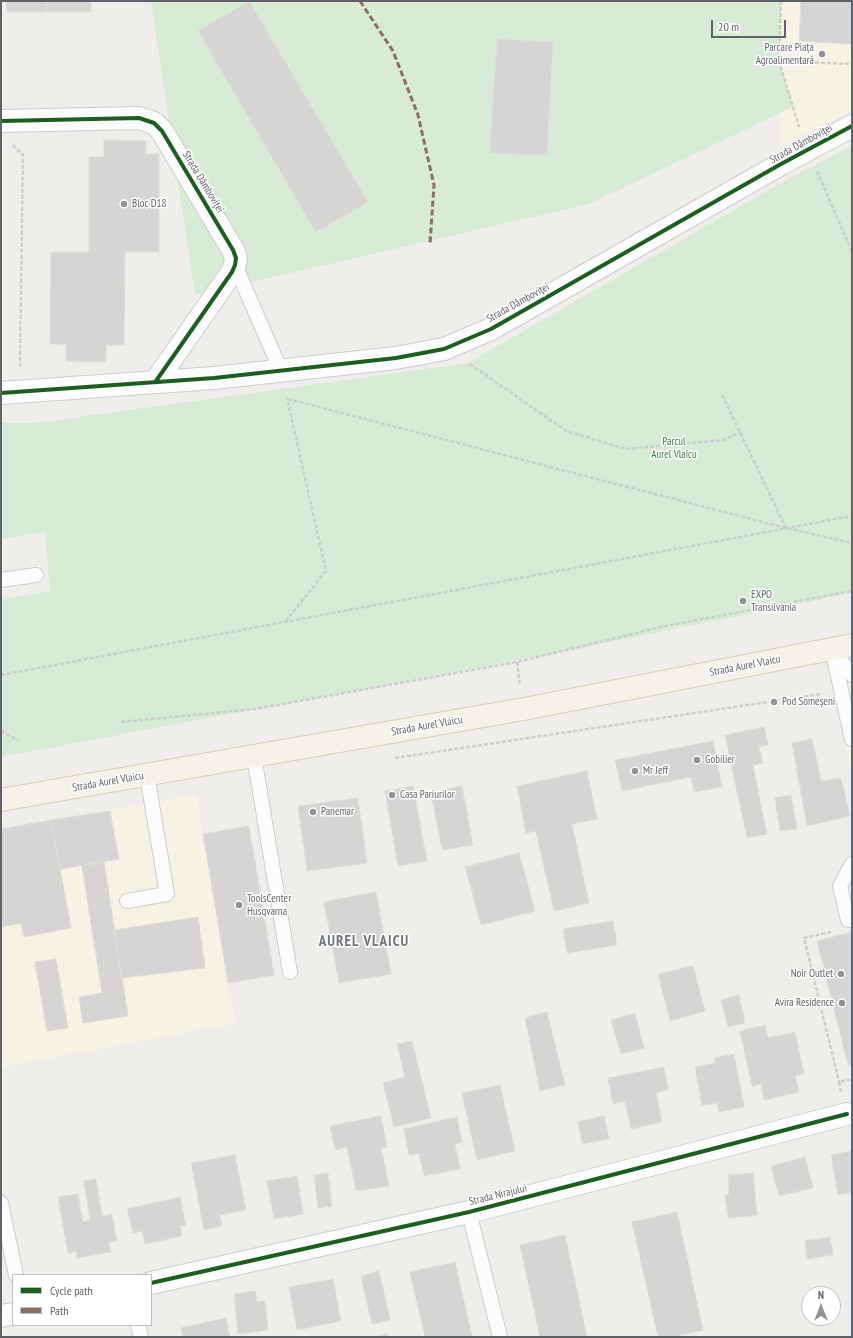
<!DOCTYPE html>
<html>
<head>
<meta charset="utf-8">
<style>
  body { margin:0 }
  #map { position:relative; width:853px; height:1338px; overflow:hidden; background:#efeeea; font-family:"PT Sans Narrow",sans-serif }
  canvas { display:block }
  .frame { position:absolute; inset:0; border:2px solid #5f6368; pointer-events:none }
  .legend { position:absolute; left:12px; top:1274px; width:140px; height:52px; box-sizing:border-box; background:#fff; border:1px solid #bfc1c3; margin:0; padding:5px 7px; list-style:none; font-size:12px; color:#5f6368 }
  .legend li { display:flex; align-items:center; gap:8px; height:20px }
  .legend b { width:20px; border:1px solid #bfc1c3 }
  .north { position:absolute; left:801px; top:1286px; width:40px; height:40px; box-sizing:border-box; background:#fff; border:1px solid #bfc1c3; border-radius:50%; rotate:0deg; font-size:11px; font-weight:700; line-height:16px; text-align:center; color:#5f6368 }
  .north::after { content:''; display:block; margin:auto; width:14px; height:18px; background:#919496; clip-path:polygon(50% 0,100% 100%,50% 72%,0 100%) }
  .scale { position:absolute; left:711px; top:20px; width:75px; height:18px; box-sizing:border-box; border:2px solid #5f6368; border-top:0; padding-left:5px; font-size:12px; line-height:14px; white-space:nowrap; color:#5f6368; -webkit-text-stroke:3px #fff; paint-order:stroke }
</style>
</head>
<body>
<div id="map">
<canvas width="853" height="1338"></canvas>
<div class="frame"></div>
<ul class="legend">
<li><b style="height:5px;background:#1b5e20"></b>Cycle path</li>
<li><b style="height:5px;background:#8d6e63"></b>Path</li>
</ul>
<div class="north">N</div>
<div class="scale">20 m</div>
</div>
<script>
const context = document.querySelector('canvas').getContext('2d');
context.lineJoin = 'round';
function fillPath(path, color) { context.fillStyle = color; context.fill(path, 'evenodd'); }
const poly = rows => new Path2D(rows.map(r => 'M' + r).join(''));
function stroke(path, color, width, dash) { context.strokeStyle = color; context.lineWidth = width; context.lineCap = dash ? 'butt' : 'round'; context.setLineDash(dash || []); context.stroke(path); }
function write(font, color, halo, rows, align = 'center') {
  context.font = font + ' "PT Sans Narrow",sans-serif'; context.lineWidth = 3; context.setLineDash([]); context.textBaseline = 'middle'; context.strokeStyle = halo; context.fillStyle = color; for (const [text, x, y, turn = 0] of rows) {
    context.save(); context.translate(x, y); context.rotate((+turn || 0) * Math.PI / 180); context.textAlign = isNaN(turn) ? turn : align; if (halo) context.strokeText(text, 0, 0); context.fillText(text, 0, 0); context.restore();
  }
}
fillPath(poly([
  [778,1,852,1,852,111,780,146],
  [852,679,852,773,831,681],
  [196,795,228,983,236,1023,1,1067,1,830]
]), '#f7f3e4');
fillPath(poly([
  [151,1,781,1,779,61,793,107,589,204,195,295],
  [852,146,852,593,576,649,1,757,1,600,50,591,45,532,1,539,1,423,36,423,468,363,793,176]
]), '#d8ebd6');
const building = poly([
  [6,1,47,1,47,12,7,12,6,1],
  [47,1,91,1,91,12,47,12,47,1],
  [249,1,368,202,316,232,198,31,249,1],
  [801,1,852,1,852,44,799,41,801,1],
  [497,39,553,42,547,155,490,153,497,39],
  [104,140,146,141,146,154,159,154,159,252,125,252,124,345,106,345,106,362,66,361,66,344,50,344,51,252,89,252,89,157,104,157,104,140],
  [764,727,768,745,759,747,763,763,753,765,767,834,747,838,725,735,764,727],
  [812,739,821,781,841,778,850,816,807,826,792,743,812,739],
  [713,741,722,787,694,792,691,777,622,791,615,760,713,741],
  [587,771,597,819,572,824,589,903,554,911,536,831,526,833,517,786,587,771],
  [413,786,427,861,398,866,385,791,413,786],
  [462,786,473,845,442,850,431,792,462,786],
  [791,795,797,829,780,831,775,798,791,795],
  [358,798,367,863,307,871,298,806,358,798],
  [110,811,119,859,60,869,51,820,110,811],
  [51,820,71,928,24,937,21,923,1,927,1,829,51,820],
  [249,826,274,975,228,983,203,834,249,826],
  [519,853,535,911,481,925,465,867,519,853],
  [104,862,128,1016,83,1023,79,997,102,993,82,866,104,862],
  [376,892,391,974,339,983,324,902,376,892],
  [198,917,205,968,122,978,114,930,198,917],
  [613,921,617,945,567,953,563,929,613,921],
  [852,932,852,1064,848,1065,817,941,852,932],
  [56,959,68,1028,47,1031,35,962,56,959],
  [693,966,705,1011,670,1021,658,974,693,966],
  [739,995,745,1023,728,1027,721,1000,739,995],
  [547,1012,565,1085,540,1091,525,1018,547,1012],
  [635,1013,644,1048,621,1054,611,1020,635,1013],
  [765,1025,768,1038,795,1032,804,1074,795,1076,799,1092,764,1100,761,1084,752,1086,740,1031,765,1025],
  [412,1041,431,1118,394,1127,383,1083,405,1077,397,1044,412,1041],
  [734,1054,744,1107,719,1112,717,1103,702,1105,695,1067,715,1063,714,1058,734,1054],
  [664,1067,668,1090,656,1093,662,1122,631,1129,625,1101,613,1104,608,1078,664,1067],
  [500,1085,515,1151,477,1160,462,1093,500,1085],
  [381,1116,387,1147,381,1148,389,1186,356,1191,347,1147,335,1150,330,1126,381,1116],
  [604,1116,609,1139,582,1144,578,1122,604,1116],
  [457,1117,462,1142,455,1144,460,1169,424,1176,419,1153,409,1155,404,1129,457,1117],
  [852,1151,852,1192,838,1195,831,1155,852,1151],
  [235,1155,246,1210,220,1215,222,1226,204,1230,191,1163,235,1155],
  [805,1157,813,1188,779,1196,771,1166,805,1157],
  [328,1173,332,1206,318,1208,314,1175,328,1173],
  [753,1173,757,1215,728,1218,725,1195,729,1194,728,1175,753,1173],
  [297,1176,303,1214,274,1219,267,1181,297,1176],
  [96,1179,102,1216,112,1214,117,1241,109,1242,111,1252,77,1258,76,1251,68,1253,58,1197,78,1194,83,1222,90,1220,84,1181,96,1179],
  [180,1197,186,1225,180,1226,182,1236,145,1244,142,1231,133,1233,127,1209,180,1197],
  [677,1212,703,1330,673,1337,658,1337,632,1222,677,1212],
  [565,1235,587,1337,540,1337,520,1245,565,1235],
  [830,1237,833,1255,807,1259,805,1241,830,1237],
  [455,1262,472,1337,425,1337,410,1272,455,1262],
  [379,1271,390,1320,372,1324,361,1276,379,1271],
  [333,1279,341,1321,297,1330,289,1287,333,1279],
  [255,1291,257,1302,265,1301,268,1330,238,1334,234,1294,255,1291],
  [226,1318,230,1337,183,1337,181,1328,226,1318],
  [387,1334,388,1337,375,1337,387,1334]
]);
fillPath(building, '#d6d5d3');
stroke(building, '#deddd9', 1);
const service = poly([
  [235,265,281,371],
  [1,580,36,575],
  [832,649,852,739],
  [835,653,852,675],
  [254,756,290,972],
  [127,901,167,894,147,775],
  [848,920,840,886,852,864],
  [1,1203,16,1275],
  [469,1212,500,1337],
  [138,1325,141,1337]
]);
const minor = poly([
  [1,121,139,118,154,123,162,131,233,250,236,258,235,265,232,272,156,381],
  [151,1283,469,1212,847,1114],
  [1,1316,13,1314]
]);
const tertiary = poly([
  [1,393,214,378,396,358,444,349,491,329,781,164,852,126]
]);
const primary = poly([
  [1,800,524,709,852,645]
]);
stroke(service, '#cbcccc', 16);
stroke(minor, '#cbcccc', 24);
stroke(tertiary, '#cbcccc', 24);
stroke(primary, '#d7ceb8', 24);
stroke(poly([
  [781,1,779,61,799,127],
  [779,61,852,64],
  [13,145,23,155,20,361,21,368],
  [817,171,852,252],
  [470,364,566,431,626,449,724,440,740,432],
  [722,395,786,528],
  [288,399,786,528,852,543],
  [286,621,326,571,287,398],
  [517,662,520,686],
  [1,675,852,516],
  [121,722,255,709,517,662,665,626,852,591],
  [1,731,19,741],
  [395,758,821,694],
  [831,932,804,938,839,1082],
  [841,1092,839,1082,852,1079]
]), '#cacfcc', 2.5, [4, 2]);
stroke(service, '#fdfcfc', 14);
stroke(minor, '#fdfcfc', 22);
stroke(tertiary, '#fdfcfc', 22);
stroke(primary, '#f4f2e9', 22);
stroke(poly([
  [360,1,393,51,418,115,434,185,430,244]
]), '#8d6e63', 3, [6, 3]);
stroke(poly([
  [1,121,139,118,154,123,162,131,233,250,236,258,235,265,232,272,156,381],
  [1,393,214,378,396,358,444,349,491,329,781,164,852,126],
  [151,1283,469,1212,847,1114]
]), '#1b5e20', 4);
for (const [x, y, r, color] of [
  [822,54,4,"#919496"],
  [124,204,4,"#919496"],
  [743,601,4,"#919496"],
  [774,702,4,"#919496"],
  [697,760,4,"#919496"],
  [635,771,4,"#919496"],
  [392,795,4,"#919496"],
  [313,812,4,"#919496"],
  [239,905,4,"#919496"],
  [841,974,4,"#919496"],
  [842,1003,4,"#919496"]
]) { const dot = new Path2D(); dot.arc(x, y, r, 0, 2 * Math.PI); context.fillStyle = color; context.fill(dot); stroke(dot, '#fff', 1.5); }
write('11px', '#5f6368', '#fff', [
  ["Parcare Piața",814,48,"right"],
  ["Agroalimentară",814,61,"right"],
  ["Bloc D18",132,204],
  ["EXPO",751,595],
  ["Transilvania",751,608],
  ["Pod Someșeni",782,702],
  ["Gobilier",705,760],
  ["Mr Jeff",643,771],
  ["Casa Pariurilor",400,795],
  ["Panemar",321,812],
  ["ToolsCenter",247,899],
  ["Husqvarna",247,912],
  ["Noir Outlet",833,974,"right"],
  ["Avira Residence",834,1003,"right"]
], 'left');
write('11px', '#5f6368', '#fff', [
  ["Strada Dâmboviței",801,144,-29],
  ["Strada Dâmboviței",203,182,59],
  ["Strada Dâmboviței",518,303,-29],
  ["Strada Aurel Vlaicu",745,666,-11],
  ["Strada Aurel Vlaicu",427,726,-10],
  ["Strada Aurel Vlaicu",108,782,-10],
  ["Strada Nirajului",498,1195,-14]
]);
write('11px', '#348238', '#fff', [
  ["Parcul",674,442],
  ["Aurel Vlaicu",674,455]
]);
context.letterSpacing = '1px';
write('bold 15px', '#70757a', '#fff', [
  ["AUREL VLAICU",364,942]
]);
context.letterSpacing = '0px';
</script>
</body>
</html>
